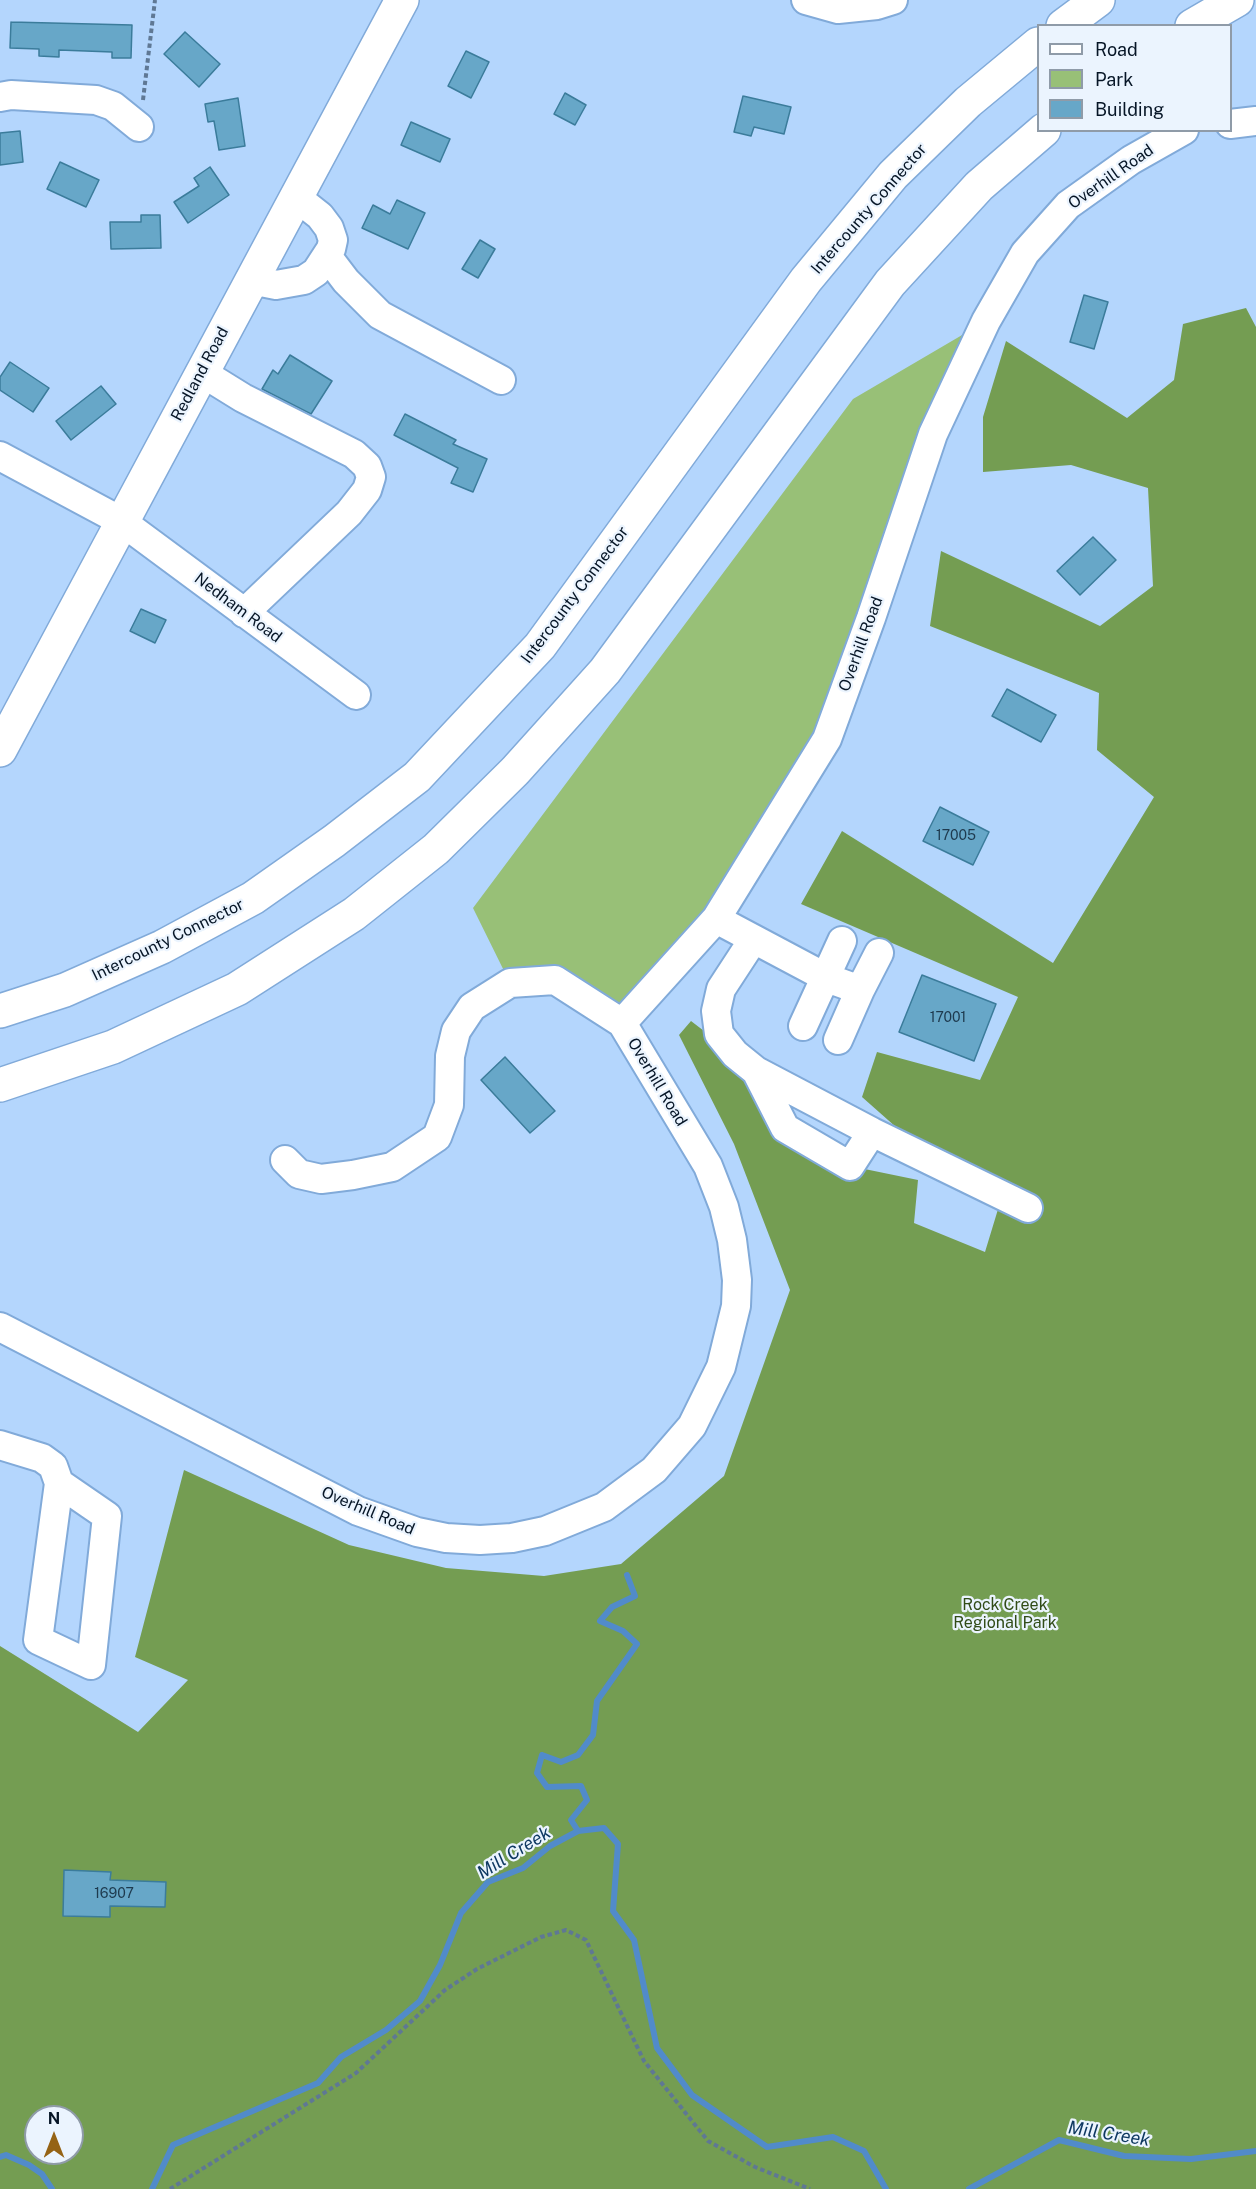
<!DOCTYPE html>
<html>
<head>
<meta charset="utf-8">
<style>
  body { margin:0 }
  #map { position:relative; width:1256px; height:2189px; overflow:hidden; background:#b4d6fd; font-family:"Public Sans",sans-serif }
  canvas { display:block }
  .legend { position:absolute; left:1037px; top:24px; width:195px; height:108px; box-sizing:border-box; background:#ebf4fe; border:2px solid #8f9ba8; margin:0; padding:8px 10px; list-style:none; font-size:18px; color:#061526 }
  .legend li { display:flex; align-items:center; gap:12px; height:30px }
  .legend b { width:30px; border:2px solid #8f9ba8 }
  .north { position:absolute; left:24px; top:2105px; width:60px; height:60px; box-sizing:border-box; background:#ebf4fe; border:2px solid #8f9ba8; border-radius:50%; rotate:0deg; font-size:16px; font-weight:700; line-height:24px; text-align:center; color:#061526 }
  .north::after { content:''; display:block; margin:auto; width:21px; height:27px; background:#956315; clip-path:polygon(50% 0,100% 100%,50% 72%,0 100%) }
</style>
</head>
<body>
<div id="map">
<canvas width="1256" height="2189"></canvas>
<ul class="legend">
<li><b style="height:8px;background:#fff"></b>Road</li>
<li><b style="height:16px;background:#98c077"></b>Park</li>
<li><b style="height:16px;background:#67a7c8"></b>Building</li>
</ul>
<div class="north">N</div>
</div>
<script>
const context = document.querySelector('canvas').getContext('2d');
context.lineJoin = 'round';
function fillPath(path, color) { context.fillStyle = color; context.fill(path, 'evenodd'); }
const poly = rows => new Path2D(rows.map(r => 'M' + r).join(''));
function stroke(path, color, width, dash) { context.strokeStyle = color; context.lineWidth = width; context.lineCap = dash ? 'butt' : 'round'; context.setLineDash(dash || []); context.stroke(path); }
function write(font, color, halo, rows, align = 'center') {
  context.font = font + ' "Public Sans",sans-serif'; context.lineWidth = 4.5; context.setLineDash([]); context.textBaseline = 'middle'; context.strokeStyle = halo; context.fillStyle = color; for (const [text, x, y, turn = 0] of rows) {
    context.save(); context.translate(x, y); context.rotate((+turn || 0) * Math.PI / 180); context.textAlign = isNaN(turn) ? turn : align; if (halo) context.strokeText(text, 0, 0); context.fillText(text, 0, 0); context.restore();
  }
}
fillPath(poly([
  [986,321,827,739,716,919,622,1023,583,996,510,983,473,908,853,399]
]), '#98c077');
fillPath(poly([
  [1246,308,1256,327,1256,2189,0,2189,0,1646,138,1732,188,1680,135,1657,184,1470,349,1545,446,1568,544,1576,621,1564,724,1476,790,1290,734,1144,679,1035,691,1021,756,1071,785,1128,850,1166,918,1180,914,1223,985,1252,1006,1183,914,1143,862,1097,877,1052,980,1080,1018,997,801,904,842,831,1053,963,1154,797,1097,750,1099,693,930,626,941,551,1100,626,1153,586,1148,488,1071,465,983,472,983,417,1006,341,1127,418,1174,380,1183,324],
  [36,2117,72,2117,72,2153,36,2153]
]), '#749d52');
stroke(poly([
  [578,1831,571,1820,587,1800,581,1786,547,1787,537,1773,542,1755,561,1762,578,1755,593,1735,597,1701,637,1644,623,1631,600,1621,612,1607,635,1596,627,1575],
  [0,2157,6,2155,29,2165,42,2174,52,2189],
  [152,2189,173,2145,318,2083,341,2057,386,2030,420,2001,440,1965,461,1913,488,1882,523,1868,550,1846,578,1831,604,1828,618,1844,613,1911,634,1940,657,2048,692,2095,767,2147,833,2137,864,2151,886,2189],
  [969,2189,1059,2140,1124,2156,1191,2159,1256,2151]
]), '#518bca', 6);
const building = poly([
  [11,22,132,25,131,58,112,58,112,52,59,50,59,57,39,56,39,49,10,48,11,22],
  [185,32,220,64,199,87,164,54,185,32],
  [466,51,489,62,471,98,448,86,466,51],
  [565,93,586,105,575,125,554,114,565,93],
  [743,96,791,107,784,134,754,127,751,136,734,132,743,96],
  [238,98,245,146,219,150,214,121,208,122,205,104,238,98],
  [411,122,450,139,440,162,401,145,411,122],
  [20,131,23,162,0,165,0,133,20,131],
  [60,162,99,180,86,207,47,189,60,162],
  [210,167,229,195,188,223,174,202,199,186,194,178,210,167],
  [397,200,425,213,408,249,362,228,373,205,390,214,397,200],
  [141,215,160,215,161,248,111,249,110,222,141,222,141,215],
  [480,240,495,249,478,278,462,269,480,240],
  [1084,295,1108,302,1094,349,1070,342,1084,295],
  [290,355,332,381,311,414,262,389,273,370,278,374,290,355],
  [10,362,49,388,33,412,0,390,0,377,10,362],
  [101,386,116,404,71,440,56,421,101,386],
  [405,414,456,440,453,444,487,459,473,492,451,483,458,468,394,435,405,414],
  [1093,537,1116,560,1080,595,1057,571,1093,537],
  [141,609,166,620,155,643,130,631,141,609],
  [1007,689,1056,715,1041,742,992,716,1007,689],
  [940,807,989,832,973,865,923,841,940,807],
  [922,975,996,1004,974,1061,899,1032,922,975],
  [505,1057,555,1111,530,1133,481,1080,505,1057],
  [64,1870,111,1872,110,1880,166,1882,165,1907,110,1906,110,1917,63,1916,64,1870]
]);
fillPath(building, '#67a7c8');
stroke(building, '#3b7c9b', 1.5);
const minor = poly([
  [806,0,838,9,877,5,893,0],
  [0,97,11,95,96,100,113,106,139,127],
  [1230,124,1256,121],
  [327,256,346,281,380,315,501,380],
  [251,280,276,285,304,280,316,272,331,249,333,240,329,228,320,216,296,197],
  [201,372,243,398,354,454,367,466,371,477,367,490,349,513,244,613],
  [0,456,121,521,356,695],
  [716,919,827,978,860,990,879,953],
  [753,940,721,989,716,1011,719,1034,735,1054,756,1071,872,1132,1028,1208],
  [803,1026,842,941],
  [838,1040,860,990],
  [756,1071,785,1128,850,1166,872,1132],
  [285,1160,299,1174,321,1179,353,1175,392,1167,437,1137,449,1105,450,1056,456,1031,472,1007,510,983,555,980,622,1023],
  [0,1327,358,1511,417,1532,446,1538,480,1540,512,1538,545,1531,604,1507,654,1470,692,1426,721,1367,736,1306,737,1280,732,1240,724,1207,708,1166,622,1023,716,919,827,739,871,618,933,434,986,321,1025,253,1068,205,1131,160,1184,130],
  [0,1445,42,1458,53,1466,59,1483,38,1640,91,1665,107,1516,59,1483]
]);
const major = poly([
  [0,750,402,0]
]);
const highway = poly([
  [1063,26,1098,0],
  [1192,26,1237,0],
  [0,1011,65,990,162,947,253,898,334,841,417,777,540,646,806,280,893,175,968,102,1038,44],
  [0,1085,113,1047,237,989,354,914,436,849,515,771,605,671,890,283,979,186,1044,130]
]);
stroke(minor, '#81aad9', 32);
stroke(major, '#81aad9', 36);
stroke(highway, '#81aad9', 36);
stroke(poly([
  [143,100,155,0],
  [170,2189,356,2073,445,1990,477,1969,541,1937,566,1930,586,1940,644,2061,708,2141,755,2167,810,2189]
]), '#5f7894', 4, [4.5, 3]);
stroke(minor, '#fff', 28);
stroke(major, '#fff', 33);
stroke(highway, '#fff', 33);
write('14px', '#1e3a4e', null, [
  ["17005",956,836],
  ["17001",948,1018],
  ["16907",114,1894]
]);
write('16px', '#061526', '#ebf4fe', [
  ["Overhill Road",1111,177,-35],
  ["Intercounty Connector",869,209,-49],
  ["Redland Road",200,374,-62],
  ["Intercounty Connector",575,595,-53],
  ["Nedham Road",238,608,37],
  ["Overhill Road",861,644,-70],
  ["Intercounty Connector",168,940,-26],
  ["Overhill Road",657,1082,59],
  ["Overhill Road",368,1511,23]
]);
write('16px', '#314c17', '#ebf4fe', [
  ["Rock Creek",1005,1605],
  ["Regional Park",1005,1623]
]);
write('italic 18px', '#0f3962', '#ebf4fe', [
  ["Mill Creek",514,1853,-32],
  ["Mill Creek",1109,2134,9]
]);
</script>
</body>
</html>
